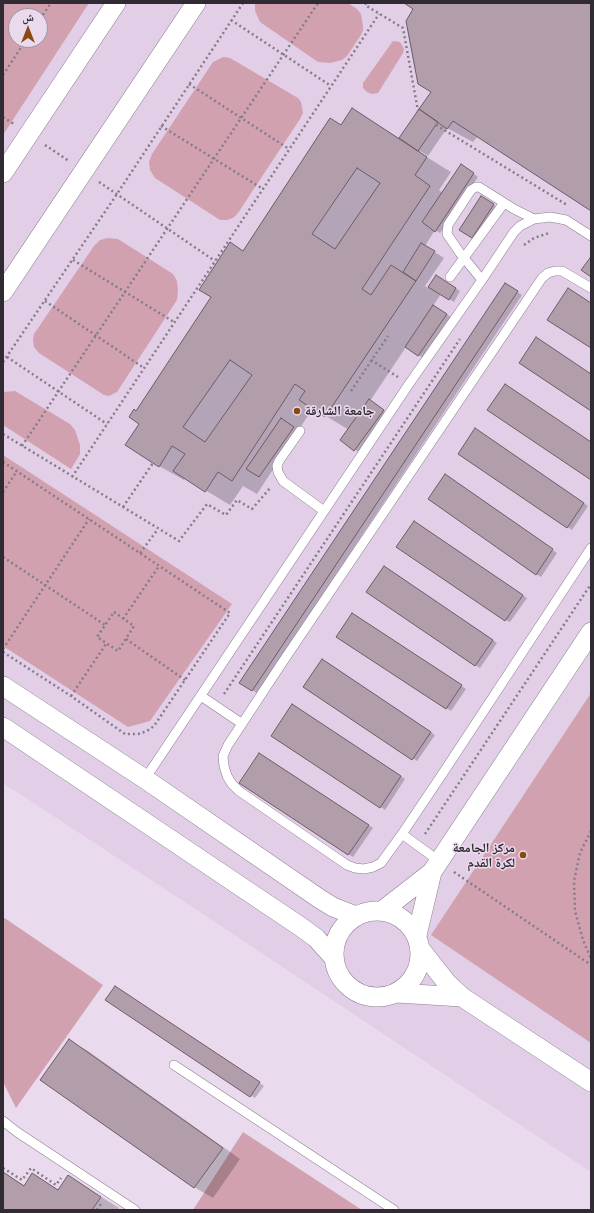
<!DOCTYPE html>
<html>
<head>
<meta charset="utf-8">
<style>
  body { margin:0 }
  #map { position:relative; width:594px; height:1213px; overflow:hidden; background:#eadaed; font-family:"PT Sans","Noto Naskh Arabic",sans-serif }
  canvas { display:block }
  .frame { position:absolute; inset:0; border:4px solid #302a32; pointer-events:none }
  .north { position:absolute; left:8px; top:8px; width:40px; height:40px; box-sizing:border-box; background:#eadaed; border:1px solid #a094a2; border-radius:50%; rotate:0deg; font-size:11px; font-weight:700; line-height:16px; text-align:center; color:#302a32 }
  .north::after { content:''; display:block; margin:auto; width:14px; height:18px; background:#894910; clip-path:polygon(50% 0,100% 100%,50% 72%,0 100%) }
</style>
</head>
<body>
<div id="map">
<canvas width="594" height="1213"></canvas>
<div class="frame"></div>
<div class="north">ش</div>
</div>
<script>
const context = document.querySelector('canvas').getContext('2d');
context.lineJoin = 'round';
function fillPath(path, color) { context.fillStyle = color; context.fill(path, 'evenodd'); }
const poly = rows => new Path2D(rows.map(r => 'M' + r).join(''));
function stroke(path, color, width, dash) { context.strokeStyle = color; context.lineWidth = width; context.lineCap = dash ? 'butt' : 'round'; context.setLineDash(dash || []); context.stroke(path); }
function write(font, color, halo, rows, align = 'center') {
  context.font = font + ' "PT Sans","Noto Naskh Arabic",sans-serif'; context.lineWidth = 3; context.setLineDash([]); context.textBaseline = 'middle'; context.strokeStyle = halo; context.fillStyle = color; for (const [text, x, y, turn = 0] of rows) {
    context.save(); context.translate(x, y); context.rotate((+turn || 0) * Math.PI / 180); context.textAlign = isNaN(turn) ? turn : align; if (halo) context.strokeText(text, 0, 0); context.fillText(text, 0, 0); context.restore();
  }
}
fillPath(poly([
  [3,3,591,3,591,1172,200,912,3,783],
  [16,16,40,16,40,40,16,40]
]), '#e2cee7');
fillPath(poly([
  [3,3,89,3,3,135],
  [16,16,40,16,40,40,16,40],
  [255,3,348,3,357,9,361,14,363,26,363,30,361,35,347,56,342,60,330,63,318,62,260,22,255,11],
  [393,41,400,42,404,49,403,53,378,93,372,94,367,92,363,88,363,83],
  [223,57,230,58,298,98,301,102,303,113,300,119,238,213,233,218,227,220,220,220,155,178,150,170,149,162,152,154,213,62],
  [108,238,118,239,173,274,177,281,178,290,177,300,117,392,109,396,104,395,39,353,34,347,33,340,34,334,94,246,100,240],
  [15,391,70,424,75,430,80,445,80,454,71,469,3,425,3,392],
  [3,455,232,604,150,721,128,727,3,646],
  [591,693,591,1043,431,935],
  [3,917,103,985,16,1108,3,1082],
  [243,1132,362,1210,193,1210]
]), '#d2a1b0');
fillPath(poly([
  [406,3,591,3,591,210,478,136,473,142,447,128,428,156,420,151,420,153,451,172,439,190,443,193,466,168,478,177,440,233,435,230,425,246,444,258,425,286,428,288,436,276,460,291,454,302,441,294,433,306,451,317,423,358,406,347,370,401,388,414,360,453,341,440,349,430,313,408,257,494,243,486,230,505,185,478,184,480,159,466,137,412,244,251,342,126,352,109,400,139,432,92,414,9],
  [486,200,498,208,477,240,472,237],
  [505,284,522,295,257,693,252,690],
  [480,432,588,506,572,530,460,453],
  [450,478,557,553,541,577,536,574],
  [419,525,527,598,510,622,506,620],
  [389,570,497,643,480,668,475,665],
  [357,617,466,689,451,711,338,637],
  [326,663,435,735,417,761,304,687],
  [296,708,405,779,385,810,381,807],
  [264,757,373,828,353,857,240,783],
  [120,990,264,1086,255,1098,251,1096],
  [69,1040,88,1051,240,1159,213,1198,194,1187],
  [3,1172,25,1186,59,1191,68,1176,119,1208,117,1210,3,1210]
]), '#0003');
const building = poly([
  [404,3,591,3,591,211,453,121,447,129,419,109,431,92,418,84,406,21,413,9,404,3],
  [352,108,427,157,415,175,430,186,362,289,371,295,391,265,416,281,325,417,299,400,305,391,295,384,232,481,218,472,205,492,173,471,185,454,172,446,159,467,125,445,139,424,129,417,134,409,136,411,211,297,199,290,230,242,243,251,330,118,341,125,352,108],
  [357,168,380,183,335,249,312,234,357,168],
  [230,360,252,375,205,442,183,427,230,360],
  [419,109,438,122,418,151,399,138,419,109],
  [461,164,474,173,435,232,422,222,461,164],
  [481,196,494,204,472,238,459,230,481,196],
  [421,243,435,251,416,281,403,272,421,243],
  [590,258,591,258,591,277,581,270,590,258],
  [436,275,456,288,449,300,428,287,436,275],
  [505,283,518,291,252,691,239,683,505,283],
  [568,288,591,303,591,348,547,320,568,288],
  [433,305,447,314,418,356,405,347,433,305],
  [536,337,591,374,591,411,519,363,536,337],
  [505,384,591,442,591,480,487,410,505,384],
  [369,399,384,410,354,451,340,440,369,399],
  [281,418,294,427,259,477,246,469,281,418],
  [475,428,584,503,567,528,458,454,475,428],
  [445,474,553,549,536,575,428,499,445,474],
  [414,521,523,595,505,621,396,547,414,521],
  [384,566,493,640,475,666,366,592,384,566],
  [352,613,462,685,446,709,336,637,352,613],
  [322,659,431,732,412,760,303,687,322,659],
  [292,704,401,776,380,808,271,736,292,704],
  [259,753,369,825,348,855,239,783,259,753],
  [115,986,260,1082,250,1097,105,1000,115,986],
  [69,1039,223,1148,194,1188,40,1080,69,1039],
  [3,1172,24,1186,32,1173,58,1190,68,1175,101,1197,92,1210,3,1210,3,1172]
]);
fillPath(building, '#b29dab');
stroke(building, '#6f5c68', 1);
const service = poly([
  [450,277,504,203],
  [482,280,460,253,447,234,448,225,471,190,476,187,479,187,514,209,534,219],
  [591,288,562,271,555,271,548,273,542,278,282,663,228,745,223,756,224,766,227,776,232,784,239,791,347,865,355,868,364,869,373,867,381,863,402,834,443,773,591,548],
  [300,431,279,461,277,466,278,472,283,481,324,511],
  [201,696,241,723],
  [145,779,409,384,482,280,514,232,520,226,534,219,550,217,566,220,591,236],
  [402,834,439,861],
  [174,1065,394,1210],
  [3,1121,17,1132,135,1210]
]);
const minor = poly([
  [3,173,116,3],
  [3,292,196,3],
  [3,686,145,779,320,899,333,907,356,916],
  [3,727,301,927,316,938,334,958],
  [382,911,432,872],
  '334 954a43 43 0 1 1 86 0a43 43 0 1 1-86 0Z',
  [417,935,432,872,591,632],
  [421,950,447,983,462,997,591,1082],
  [397,993,462,997]
]);
stroke(service, '#8b7d8f', 10);
stroke(minor, '#8b7d8f', 20);
stroke(poly([
  [366,3,365,5,403,28,418,111],
  [40,19,51,3],
  [231,20,331,86],
  [3,75,26,40],
  [189,84,289,149],
  [3,117,14,124],
  [436,125,567,205],
  [161,126,263,189],
  [45,145,69,161],
  [99,182,215,261],
  [524,245,534,238,549,233],
  [73,260,174,322],
  [45,301,144,368],
  [7,357,107,424],
  [371,360,398,377],
  [3,362,117,194,243,3],
  [351,391,388,336],
  [3,434,179,541,207,504,226,515,237,500,252,509,271,487],
  [22,446,318,3],
  [3,462,230,613,154,726,147,731,138,734,125,734,71,696,3,652],
  [72,477,379,14],
  [3,492,17,471],
  [123,507,153,463],
  [140,553,158,529],
  [3,557,105,625],
  [114,612,134,626,118,651,97,637,114,612],
  [123,619,159,566],
  [126,639,185,680],
  [3,649,89,519],
  [224,694,460,339],
  [71,696,106,644],
  [591,831,580,853,574,881,575,911,583,940,591,959],
  [425,834,591,584],
  [454,872,591,965],
  [3,1168,22,1180,31,1168,56,1185,61,1178],
  [97,1210,101,1204]
]), '#867b88', 2.5, [2, 3]);
stroke(service, '#fff', 9);
stroke(minor, '#fff', 19);
for (const [x, y, r, color] of [
  [297,411,4,"#894910"],
  [523,855,4,"#894910"]
]) { const dot = new Path2D(); dot.arc(x, y, r, 0, 2 * Math.PI); context.fillStyle = color; context.fill(dot); stroke(dot, '#eadaed', 1.5); }
write('bold 13px', '#302a32', '#eadaed', [
  ["جامعة الشارقة",305,411],
  ["مركز الجامعة",515,848,"right"],
  ["لكرة القدم",515,863,"right"]
], 'left');
</script>
</body>
</html>
